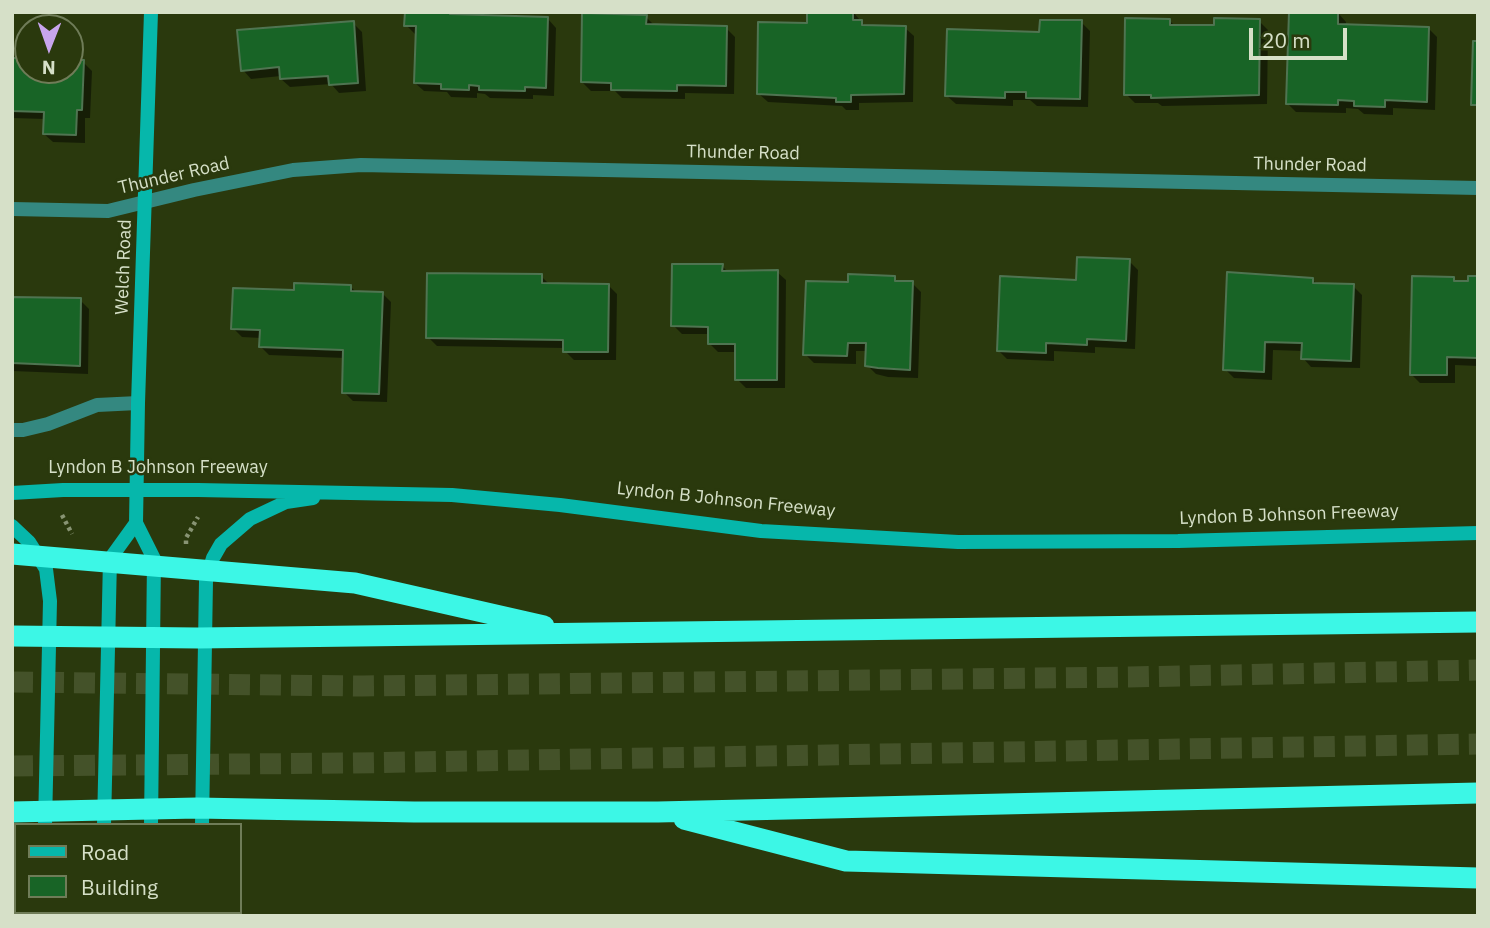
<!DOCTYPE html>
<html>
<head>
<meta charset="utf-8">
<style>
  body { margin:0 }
  #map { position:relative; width:1490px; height:928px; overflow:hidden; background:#2a390d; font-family:"IBM Plex Sans",sans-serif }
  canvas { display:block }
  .frame { position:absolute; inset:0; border:14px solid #d6e0c8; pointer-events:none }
  .legend { position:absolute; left:14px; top:823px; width:228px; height:91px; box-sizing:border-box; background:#2a390d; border:2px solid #6f7c58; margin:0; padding:9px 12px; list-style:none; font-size:21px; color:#d6e0c8 }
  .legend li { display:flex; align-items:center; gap:14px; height:35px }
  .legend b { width:35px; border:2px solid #6f7c58 }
  .north { position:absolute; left:14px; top:14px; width:70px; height:70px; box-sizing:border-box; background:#2a390d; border:2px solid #6f7c58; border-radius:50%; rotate:181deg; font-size:19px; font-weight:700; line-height:28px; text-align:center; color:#d6e0c8 }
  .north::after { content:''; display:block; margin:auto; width:24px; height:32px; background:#c8a5ee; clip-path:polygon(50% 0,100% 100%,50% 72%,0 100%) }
  .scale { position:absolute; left:1249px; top:28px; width:98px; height:32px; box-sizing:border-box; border:4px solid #d6e0c8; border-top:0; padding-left:9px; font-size:21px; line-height:24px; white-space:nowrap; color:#d6e0c8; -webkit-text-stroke:5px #2a390d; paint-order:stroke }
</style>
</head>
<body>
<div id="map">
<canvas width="1490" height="928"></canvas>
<div class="frame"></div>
<ul class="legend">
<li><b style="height:9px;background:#06b7ab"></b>Road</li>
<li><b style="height:19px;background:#186426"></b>Building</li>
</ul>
<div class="north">N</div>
<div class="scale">20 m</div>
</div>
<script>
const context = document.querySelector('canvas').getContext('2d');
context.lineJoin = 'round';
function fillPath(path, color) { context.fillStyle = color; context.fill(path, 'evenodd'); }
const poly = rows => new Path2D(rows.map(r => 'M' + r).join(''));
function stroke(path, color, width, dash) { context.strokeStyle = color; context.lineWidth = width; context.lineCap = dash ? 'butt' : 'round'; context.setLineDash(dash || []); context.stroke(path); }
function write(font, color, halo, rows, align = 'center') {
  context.font = font + ' "IBM Plex Sans",sans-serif'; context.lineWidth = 5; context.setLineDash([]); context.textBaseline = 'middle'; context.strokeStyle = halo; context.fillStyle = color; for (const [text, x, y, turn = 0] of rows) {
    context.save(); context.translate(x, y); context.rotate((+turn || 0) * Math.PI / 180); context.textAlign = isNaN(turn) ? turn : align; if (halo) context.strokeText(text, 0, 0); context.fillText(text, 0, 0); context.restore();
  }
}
fillPath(poly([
  [406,12,459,12,459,16,548,19,556,28,554,96,533,95,533,99,490,98,485,94,477,93,477,98,451,97,447,92,424,91,415,83,417,34,415,34,406,25],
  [853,12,866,27,905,28,914,36,913,102,859,103,859,110,846,110,842,106,768,102,759,94,809,25],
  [1338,13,1346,22,1346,26,1429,29,1437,37,1435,110,1393,108,1393,115,1364,114,1358,109,1346,108,1346,113,1296,112,1287,103],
  [646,17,655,26,726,28,735,37,734,94,685,93,685,99,622,98,615,91,591,91,582,82],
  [1169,20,1175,26,1216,27,1259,21,1268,30,1267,104,1162,106,1158,103,1135,103,1126,94],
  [1081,22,1090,31,1088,107,1037,106,1030,100,1013,100,1013,106,956,104,947,96,1041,33],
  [353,23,362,32,366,91,339,93,331,84,290,87,281,79,281,76,251,79,243,70],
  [12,59,28,60,28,70,70,70,70,62,83,62,92,71,90,118,85,118,85,143,53,142,44,134,45,119,12,118],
  [1129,261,1138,270,1135,349,1095,347,1095,353,1054,351,1054,361,1007,359,998,350,1078,282],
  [722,266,728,272,777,272,786,280,785,388,746,388,737,379,737,352,718,352,710,344,710,334,682,334,673,325],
  [541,276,550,285,608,285,617,294,616,360,574,360,565,351,565,348,437,346,428,337],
  [894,277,899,283,912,283,921,292,918,378,888,377,876,374,867,365,867,351,856,351,856,364,814,363,805,354,850,284],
  [1478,278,1478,366,1455,365,1455,383,1420,383,1411,374,1453,279,1458,283,1470,283],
  [1312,279,1318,285,1353,286,1362,295,1360,368,1311,367,1303,358,1303,351,1273,350,1272,380,1234,378,1225,369],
  [350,286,356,292,382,293,391,302,387,402,353,401,344,392,345,358,269,355,261,347,261,338,242,337,233,328,295,291],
  [12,299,80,300,89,309,88,374,12,371]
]), '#0007');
const building = poly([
  [405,12,450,12,450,14,548,17,546,88,525,87,525,91,479,90,479,86,469,85,469,90,441,89,441,84,414,83,416,26,404,26,405,12],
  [807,12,853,12,853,20,862,20,862,25,906,26,904,94,851,95,851,102,836,102,836,98,757,94,758,22,807,23,807,12],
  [1289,12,1338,12,1338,24,1429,27,1427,102,1385,100,1385,107,1354,106,1354,101,1338,100,1338,105,1286,104,1289,12],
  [582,13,647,15,646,24,727,26,726,86,677,85,677,91,611,90,611,83,581,82,582,13],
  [1125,18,1170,19,1170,25,1214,25,1214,18,1260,19,1259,95,1151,98,1151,95,1124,95,1125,18],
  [1040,20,1082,20,1080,99,1026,98,1026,92,1005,92,1005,98,945,96,947,29,1039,32,1040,20],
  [354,21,358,83,329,85,328,76,280,79,279,67,241,71,237,30,354,21],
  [1473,41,1478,41,1478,105,1471,105,1473,41],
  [12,58,28,58,28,70,70,70,70,60,84,60,82,110,77,110,76,135,43,134,44,112,12,111,12,58],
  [1077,257,1130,259,1126,341,1087,339,1087,345,1046,343,1046,353,997,351,1000,276,1076,280,1077,257],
  [672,264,723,264,722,271,778,270,777,380,735,380,735,344,708,344,708,327,671,326,672,264],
  [1227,272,1313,278,1313,283,1354,284,1351,361,1301,359,1302,343,1265,342,1264,372,1223,370,1227,272],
  [427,273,542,274,542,283,609,284,608,352,563,352,563,340,426,338,427,273],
  [848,274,895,276,895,281,913,281,910,370,878,368,865,366,866,343,848,343,847,356,803,355,806,281,848,282,848,274],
  [1412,276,1454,277,1454,281,1468,281,1468,276,1478,276,1478,358,1447,357,1447,375,1410,375,1412,276],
  [294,283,351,285,351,291,383,292,379,394,342,393,343,350,259,347,260,330,231,329,233,288,294,290,294,283],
  [12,297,81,298,80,366,12,363,12,297]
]);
fillPath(building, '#186426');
stroke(building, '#4f7451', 2);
stroke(poly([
  [12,682,363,686,1129,677,1478,670],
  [12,766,352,763,1478,744]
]), '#445229', 21, [21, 10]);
stroke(poly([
  [62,515,72,534],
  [186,544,186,538,198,517],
  [68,916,68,912]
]), '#889473', 4.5, [3.5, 3.5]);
stroke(poly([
  [12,430,23,430,48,424,97,405,138,403]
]), '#348880', 14);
stroke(poly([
  [12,209,108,211,194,190,293,170,361,165,1478,188]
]), '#348880', 14);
stroke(poly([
  [12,493,63,490,198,490,452,495,560,505,761,531,958,542,1178,541,1478,533],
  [12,526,29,542,46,569,50,601,45,825],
  [104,825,110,559,136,523],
  [151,825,154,559,136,523,138,403,151,12],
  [202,825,206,581,213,558,221,544,250,519,286,502,313,498],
  [201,912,201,916],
  [33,916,35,912],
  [102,916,102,912],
  [149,916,149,912]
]), '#06b7ab', 14);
stroke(poly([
  [12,554,355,583,544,626],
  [12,636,198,638,1478,622],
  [12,812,197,808,414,812,658,812,1478,793],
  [684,819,846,861,1478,878]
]), '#3cf7e6', 21);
write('18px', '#d6e0c8', '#2a390d', [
  ["Thunder Road",743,153,1],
  ["Thunder Road",1310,165,1],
  ["Thunder Road",174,176,-13],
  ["Welch Road",124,267,-88],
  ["Lyndon B Johnson Freeway",158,468],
  ["Lyndon B Johnson Freeway",726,500,6],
  ["Lyndon B Johnson Freeway",1289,515,-2]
]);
</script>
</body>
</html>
